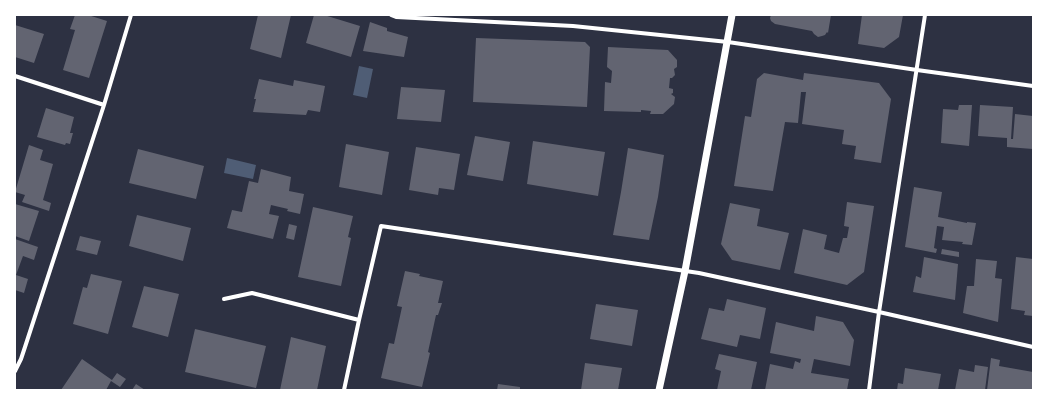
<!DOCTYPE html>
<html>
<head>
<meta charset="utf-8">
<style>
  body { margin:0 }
  #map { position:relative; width:1048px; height:405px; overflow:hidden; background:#2d3142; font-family:"Roboto Condensed",sans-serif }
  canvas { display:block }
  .frame { position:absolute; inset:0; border:16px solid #fff; pointer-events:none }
</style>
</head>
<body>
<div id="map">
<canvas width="1048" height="405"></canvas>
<div class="frame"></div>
</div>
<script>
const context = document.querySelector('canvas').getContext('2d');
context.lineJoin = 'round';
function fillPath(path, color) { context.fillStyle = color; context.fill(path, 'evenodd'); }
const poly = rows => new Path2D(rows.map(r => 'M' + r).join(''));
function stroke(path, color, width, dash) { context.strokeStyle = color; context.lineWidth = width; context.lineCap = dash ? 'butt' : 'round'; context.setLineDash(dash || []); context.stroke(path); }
fillPath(poly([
  [359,66,373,69,367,98,353,95],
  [227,158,256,165,253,179,224,173]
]), '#4f5d75');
fillPath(poly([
  [75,15,88,15,107,21,89,78,63,70,75,30,70,29],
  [258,15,291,15,281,58,250,49],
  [314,15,324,15,360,26,351,57,306,43],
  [771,15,831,15,828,33,827,32,825,35,822,36,818,37,814,34,812,31,775,24,771,21,770,18],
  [862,15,903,15,899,37,884,48,858,44],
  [370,22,387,28,387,31,408,37,404,57,363,51],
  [15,25,44,34,34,63,15,57],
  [476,38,585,42,590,47,587,107,473,102],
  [608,47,668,50,677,60,677,67,674,69,675,75,672,78,670,78,669,88,673,89,673,93,671,94,675,97,674,104,663,114,650,114,651,111,641,110,641,112,604,111,605,82,611,83,612,71,607,67],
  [764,73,803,80,804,73,879,83,891,99,881,163,854,159,856,146,842,144,844,130,802,124,806,92,801,92,798,123,785,122,773,191,734,186,745,116,751,117,757,79],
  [259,79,293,86,294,80,325,86,320,112,308,110,306,115,253,112,256,99,254,99],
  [401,87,445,90,441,122,397,119],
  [959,105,972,105,969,146,941,143,943,109,958,110],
  [980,105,1013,107,1011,139,1013,139,1015,114,1033,116,1033,149,1007,147,1007,138,978,136],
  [46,108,74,117,70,133,73,133,70,144,66,143,65,145,37,137],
  [475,136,510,142,503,181,467,175],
  [533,141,605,152,598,196,527,184],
  [346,144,389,152,382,195,339,187],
  [29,145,43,150,40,160,53,164,43,200,51,203,49,211,22,202,25,195,15,192],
  [416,147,460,154,454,190,439,188,438,195,409,190],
  [628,148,664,155,658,197,649,240,613,235,621,192],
  [138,149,204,166,196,199,129,183],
  [261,169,291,177,289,191,304,194,300,214,287,211,288,209,271,205,269,214,279,216,273,239,227,228,232,210,242,212,249,181,258,183],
  [914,187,942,192,938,217,967,223,967,222,976,223,972,245,962,244,963,242,942,240,944,227,937,226,934,248,937,249,936,253,905,247],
  [847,202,874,206,864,272,847,285,794,273,803,229,827,235,824,249,839,253,843,238,847,238,849,227,844,226],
  [730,203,760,209,757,226,789,233,780,270,732,260,721,244],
  [15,204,39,211,29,241,15,236],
  [313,207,353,216,348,237,351,238,341,286,298,277],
  [137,215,191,228,183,261,129,246],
  [289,224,297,226,294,240,286,238],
  [80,236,101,241,97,255,76,250],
  [15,239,38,247,34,260,23,256,16,275,28,279,24,293,15,290],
  [942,249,959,252,959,257,941,254],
  [924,257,958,264,955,300,913,292,916,276,921,278],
  [1016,257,1033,259,1033,316,1024,315,1025,311,1011,309],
  [976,259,997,261,995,278,1002,279,998,322,963,313,967,286,974,286],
  [405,271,420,274,419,276,443,281,438,303,442,303,438,315,436,315,428,352,430,353,422,387,381,378,389,343,394,344,402,307,397,306],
  [91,274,122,281,108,334,73,324,83,287,87,288],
  [144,286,179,294,168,337,132,327],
  [727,299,766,308,760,339,740,335,737,347,701,339,709,308,724,311],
  [596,304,638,310,632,346,590,339],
  [816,316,843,322,854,340,850,366,814,359,811,373,849,379,847,390,765,390,770,364,793,369,795,361,800,363,801,359,770,353,776,322,814,331],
  [195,329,266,346,256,388,185,372],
  [291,337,326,346,317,390,280,390],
  [719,354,757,362,751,390,717,390,721,371,715,369],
  [991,358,1000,360,999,366,1033,372,1033,390,987,390],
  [82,359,112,380,117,373,126,379,120,387,111,381,106,390,61,390],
  [585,363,622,368,618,390,581,390],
  [975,365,988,367,985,390,955,390,959,369,974,372],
  [905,368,941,374,938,390,897,390,898,383,903,384],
  [136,384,145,390,132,390],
  [498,384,520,387,520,390,497,390]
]), '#626471');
stroke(poly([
  [391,15,396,17,573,26,728,42,917,70,1033,86],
  [15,76,104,105],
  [224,299,252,293,359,320],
  [15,371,21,359,25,347,104,105,131,15],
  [344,390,359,320,381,226,699,273,879,312,1033,347],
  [869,390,879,312,925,15]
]), '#fff', 4);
stroke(poly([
  [659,390,685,271,732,15]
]), '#fff', 7);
</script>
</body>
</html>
